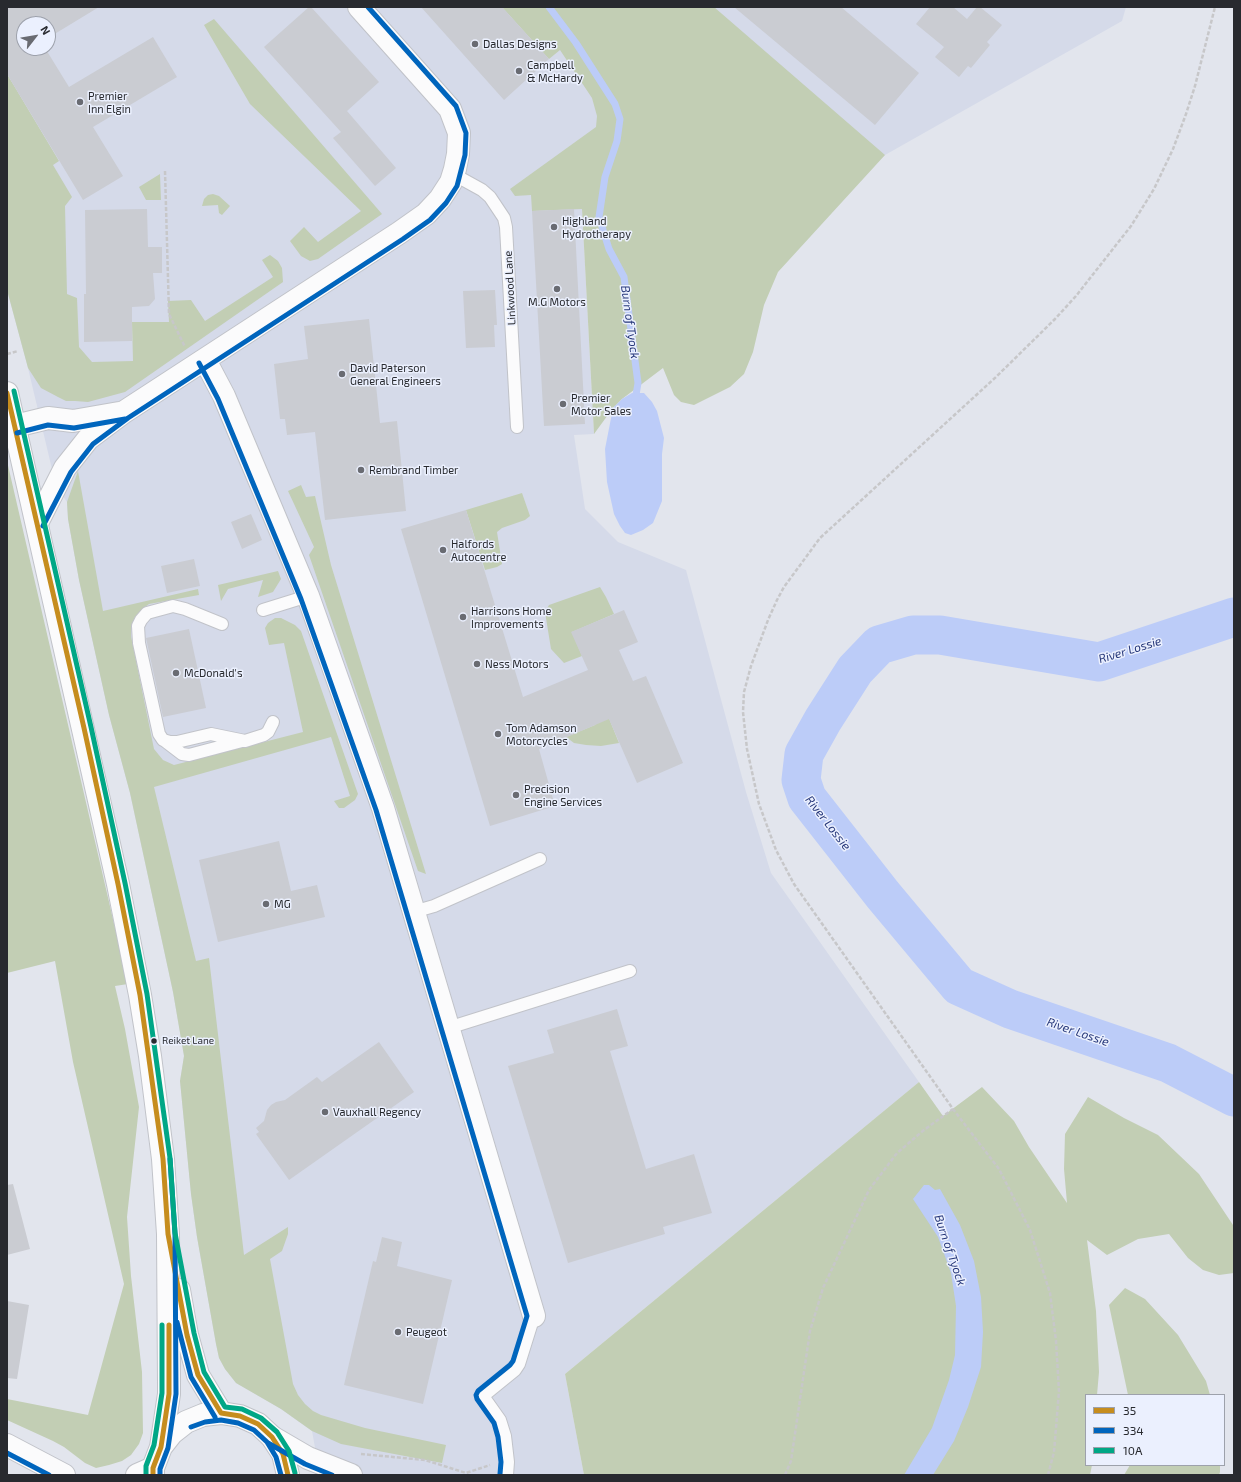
<!DOCTYPE html>
<html>
<head>
<meta charset="utf-8">
<style>
  body { margin:0 }
  #map { position:relative; width:1241px; height:1482px; overflow:hidden; background:#e2e5ed; font-family:"Exo 2",sans-serif }
  canvas { display:block }
  .frame { position:absolute; inset:0; border:8px solid #282a2f; pointer-events:none }
  .legend { position:absolute; left:1085px; top:1394px; width:140px; height:72px; box-sizing:border-box; background:#ebf0fe; border:1px solid #9da1ab; margin:0; padding:5px 7px; list-style:none; font-size:12px; color:#282a2f }
  .legend li { display:flex; align-items:center; gap:8px; height:20px }
  .legend b { width:20px; border:1px solid #9da1ab }
  .north { position:absolute; left:16px; top:16px; width:40px; height:40px; box-sizing:border-box; background:#ebf0fe; border:1px solid #9da1ab; border-radius:50%; rotate:59deg; font-size:11px; font-weight:700; line-height:16px; text-align:center; color:#282a2f }
  .north::after { content:''; display:block; margin:auto; width:14px; height:18px; background:#696b72; clip-path:polygon(50% 0,100% 100%,50% 72%,0 100%) }
</style>
</head>
<body>
<div id="map">
<canvas width="1241" height="1482"></canvas>
<div class="frame"></div>
<ul class="legend">
<li><b style="height:5px;background:#c68d1e"></b>35</li>
<li><b style="height:5px;background:#0065bd"></b>334</li>
<li><b style="height:5px;background:#00a786"></b>10A</li>
</ul>
<div class="north">N</div>
</div>
<script>
const context = document.querySelector('canvas').getContext('2d');
context.lineJoin = 'round';
function fillPath(path, color) { context.fillStyle = color; context.fill(path, 'evenodd'); }
const poly = rows => new Path2D(rows.map(r => 'M' + r).join(''));
function stroke(path, color, width, dash) { context.strokeStyle = color; context.lineWidth = width; context.lineCap = dash ? 'butt' : 'round'; context.setLineDash(dash || []); context.stroke(path); }
function write(font, color, halo, rows, align = 'center') {
  context.font = font + ' "Exo 2",sans-serif'; context.lineWidth = 3; context.setLineDash([]); context.textBaseline = 'middle'; context.strokeStyle = halo; context.fillStyle = color; for (const [text, x, y, turn = 0] of rows) {
    context.save(); context.translate(x, y); context.rotate((+turn || 0) * Math.PI / 180); context.textAlign = isNaN(turn) ? turn : align; if (halo) context.strokeText(text, 0, 0); context.fillText(text, 0, 0); context.restore();
  }
}
fillPath(poly([
  [7,7,1126,7,1122,21,885,155,638,383,582,208,594,434,574,435,585,509,618,542,686,570,746,792,771,873,919,1082,565,1374,584,1475,320,1475,312,1431,281,1409,236,1383,225,1369,219,1358,216,1344,197,1237,191,1194,180,1081,184,1056,173,992,130,793,109,715,79,580,68,519,67,502,56,486,28,368,7,290],
  [24,24,48,24,48,48,24,48]
]), '#d5dae9');
fillPath(poly([
  [502,7,714,7,885,155,778,272,764,305,753,352,744,374,730,387,694,405,681,402,674,395,663,368,622,399,613,408,594,434,582,209,532,211,531,195,515,196,510,189,596,127,597,116,592,98,560,50,549,59],
  [214,19,382,214,318,259,310,261,301,256,290,241,304,227,318,242,361,211,250,104,204,25],
  [7,74,59,161,53,165,72,197,65,206,67,294,77,298,79,347,92,362,133,361,132,322,169,322,168,301,191,300,205,321,273,277,262,260,270,255,278,261,282,268,283,282,125,392,88,402,75,401,66,401,58,397,41,388,28,368,7,290],
  [160,174,161,200,146,200,139,187],
  [213,194,219,196,230,206,222,215,219,213,218,205,202,206,204,199,208,195],
  [7,461,128,984,115,986,125,1029,139,1107,127,1217,131,1276,142,1372,143,1433,139,1444,131,1455,122,1461,109,1465,96,1468,85,1463,64,1447,53,1441,7,1420,7,1399,88,1415,124,1284,73,1062,55,961,7,973],
  [78,471,103,611,198,589,199,595,149,604,142,609,135,617,131,627,131,636,154,749,163,760,174,765,303,732,284,643,269,645,265,628,268,623,275,618,281,618,295,625,301,631,358,794,355,800,344,808,339,808,334,801,350,796,331,737,154,787,196,961,209,958,244,1255,288,1227,288,1234,282,1251,270,1259,293,1384,298,1395,305,1404,313,1411,321,1415,365,1428,446,1445,442,1463,341,1444,312,1431,281,1409,236,1383,225,1369,219,1358,216,1344,197,1237,191,1194,180,1081,184,1056,173,992,130,793,109,715,79,580,68,519,67,502],
  [301,485,306,497,315,496,331,565,426,874,418,871,309,555,314,547,288,491],
  [522,493,530,516,525,520,502,528,497,532,502,564,497,567,485,570,466,510],
  [278,571,281,579,273,592,258,597,263,580,228,589,221,601,218,585],
  [600,587,606,597,614,614,572,632,582,656,564,663,551,649,545,612,549,605],
  [606,711,619,743,601,746,586,745,574,743,566,737,595,725],
  [919,1082,943,1116,982,1087,1014,1121,1029,1147,1067,1203,1064,1169,1065,1134,1088,1097,1124,1118,1158,1135,1199,1174,1233,1225,1234,1273,1219,1275,1203,1270,1188,1258,1169,1234,1138,1239,1107,1255,1087,1240,1096,1311,1099,1372,1097,1395,1086,1395,1086,1465,1092,1465,1090,1475,584,1475,565,1374],
  [1125,1288,1145,1299,1178,1335,1206,1381,1210,1395,1128,1395,1109,1305],
  [1130,1465,1220,1465,1220,1472,1219,1475,1124,1475]
]), '#c2ceb4');
fillPath(poly([
  [632,393,644,393,652,402,657,411,664,438,662,454,662,501,653,523,643,530,631,535,625,533,620,526,614,514,607,482,605,449,613,408,622,399],
  [924,1185,929,1185,935,1190,940,1189,960,1225,974,1261,981,1297,983,1332,981,1367,968,1407,954,1441,933,1475,904,1475,932,1428,949,1380,955,1355,956,1306,951,1273,938,1237,913,1199]
]), '#bcccf8');
stroke(poly([
  [549,7,576,43,615,104,620,119,617,141,605,177,599,217,609,249,624,277,638,383,635,401]
]), '#bcccf8', 7);
stroke(poly([
  [1234,617,1099,662,940,635,913,635,879,645,855,670,823,720,804,754,801,780,807,798,883,895,959,986,1010,1009,1168,1063,1234,1097]
]), '#bcccf8', 39);
fillPath(poly([
  [7,7,99,7,48,38,48,24,24,24,24,48,45,48,69,87,153,37,177,77,93,127,123,176,83,200,7,74],
  [309,7,311,7,379,82,347,111,396,168,375,186,333,138,341,132,264,47],
  [421,7,502,7,549,59,504,100],
  [734,7,841,7,919,73,875,125],
  [930,7,953,7,967,19,977,7,980,7,1002,25,987,42,990,45,971,68,968,66,959,77,935,57,944,47,916,24],
  [147,209,148,247,162,247,162,273,153,273,155,299,149,306,132,307,132,341,84,342,84,294,86,294,85,210],
  [574,209,585,424,544,426,532,211],
  [495,290,497,325,494,325,495,347,466,348,463,291],
  [369,319,380,423,397,421,406,511,325,520,315,432,287,435,285,419,280,419,274,364,308,359,304,326],
  [466,510,523,697,588,670,571,632,624,610,638,642,619,650,633,681,646,676,683,763,637,783,609,719,539,749,555,806,490,826,401,529],
  [251,514,262,540,242,549,231,522],
  [194,559,200,586,167,593,161,566],
  [189,629,206,708,163,717,146,638],
  [279,841,291,891,317,885,325,917,218,942,199,860],
  [617,1009,628,1046,610,1051,646,1169,694,1154,712,1213,663,1227,665,1234,568,1263,508,1066,554,1053,547,1030],
  [379,1042,414,1092,289,1180,256,1134,259,1132,256,1128,264,1121,267,1110,271,1105,276,1102,285,1100,317,1077,322,1082],
  [13,1184,30,1249,7,1255,7,1185],
  [382,1237,402,1242,397,1266,452,1280,423,1404,344,1385,373,1261,376,1262],
  [7,1301,29,1305,17,1379,7,1378]
]), '#caccd2');
const service = poly([
  [453,174,482,190,490,197,504,218,506,227,517,427],
  [263,610,308,596],
  [222,624,185,609,173,606,147,613,141,620,138,626,139,643,159,734,163,740,170,742,177,742,211,734,245,741,264,735,268,732,273,722],
  [165,741,182,754,189,755,242,741],
  [413,912,434,906,540,859],
  [448,1028,630,971],
  [507,1475,508,1462,505,1436,500,1420,483,1396,515,1370,519,1364,534,1316]
]);
const minor = poly([
  [205,360,224,396,308,596,383,808,534,1316],
  [15,426,48,418,73,421,119,413],
  [37,523,65,468,88,439,124,412,399,233,426,214,440,199,451,182,455,169,458,154,459,133,450,109,359,7],
  [272,1437,308,1458,351,1475]
]);
const tertiary = poly([
  [7,1445,64,1475],
  [137,1475,153,1468]
]);
const trunk = poly([
  [7,393,118,884,140,995,150,1056,163,1159,168,1234,169,1385,169,1394,161,1447,153,1468,153,1475],
  [179,1290,187,1335,198,1375,221,1413],
  [161,1447,172,1433,186,1422,203,1415,221,1413,240,1416,258,1424,272,1437,283,1454,288,1475]
]);
stroke(service, '#c1c3c9', 14);
stroke(minor, '#c1c3c9', 24);
stroke(tertiary, '#c1c3c9', 24);
stroke(trunk, '#c1c3c9', 24);
stroke(poly([
  [165,171,169,314,185,347],
  [7,354,18,351],
  [361,1454,425,1460,466,1473,490,1465],
  [785,1475,791,1461,810,1331,823,1288,869,1190,897,1153,924,1130,953,1109],
  [1048,1475,1054,1452,1059,1391,1056,1341,1050,1293,1030,1230,999,1169,953,1109,794,884,776,850,759,804,747,749,743,712,744,692,751,666,768,620,777,600,784,587,820,538,996,377,1055,319,1076,296,1131,226,1154,189,1173,149,1186,114,1195,86,1215,7]
]), '#c7c7c9', 2.5, [4, 2]);
stroke(service, '#fbfbfc', 12);
stroke(minor, '#fbfbfc', 22);
stroke(tertiary, '#fbfbfc', 22);
stroke(trunk, '#fbfbfc', 22);
stroke(poly([
  [7,393,84,728,118,884,140,995,163,1159,168,1234,187,1335,198,1375,221,1413,240,1416,258,1424,272,1437,283,1454,288,1475],
  [153,1475,153,1468,161,1447,169,1394,169,1325]
]), '#c68d1e', 5);
stroke(poly([
  [199,363,218,399,301,599,376,810,527,1316,513,1361,510,1365,478,1391,476,1395,477,1399,494,1423,498,1437,501,1462,500,1474],
  [17,433,48,425,74,428,125,419],
  [43,526,71,472,93,444,128,418,403,239,430,220,446,203,457,186,465,155,466,133,456,106,368,7],
  [177,1322,191,1377,215,1417],
  [191,1427,205,1422,221,1420,238,1423,254,1430,267,1442,276,1457,281,1475],
  [268,1443,305,1464,332,1475],
  [7,1453,49,1475],
  [160,1475,160,1469,168,1448,176,1394,175,1234,170,1159]
]), '#0065bd', 5);
stroke(poly([
  [14,391,91,727,125,883,147,994,170,1158,175,1233,194,1333,204,1372,225,1407,242,1409,261,1418,277,1432,289,1451,295,1473],
  [146,1475,146,1466,154,1445,162,1393,162,1325]
]), '#00a786', 5);
for (const [x, y, r, color] of [
  [475,44,4,"#696b72"],
  [519,71,4,"#696b72"],
  [80,102,4,"#696b72"],
  [554,227,4,"#696b72"],
  [557,289,4,"#696b72"],
  [342,374,4,"#696b72"],
  [563,404,4,"#696b72"],
  [361,470,4,"#696b72"],
  [443,550,4,"#696b72"],
  [463,617,4,"#696b72"],
  [477,664,4,"#696b72"],
  [176,673,4,"#696b72"],
  [498,734,4,"#696b72"],
  [516,795,4,"#696b72"],
  [266,904,4,"#696b72"],
  [154,1041,3.5,"#282a2f"],
  [325,1112,4,"#696b72"],
  [398,1332,4,"#696b72"]
]) { const dot = new Path2D(); dot.arc(x, y, r, 0, 2 * Math.PI); context.fillStyle = color; context.fill(dot); stroke(dot, '#ebf0fe', 1.5); }
write('10px', '#282a2f', '#ebf0fe', [
  ["Reiket Lane",162,1041]
], 'left');
write('11px', '#282a2f', '#ebf0fe', [
  ["Dallas Designs",483,44],
  ["Campbell",527,65],
  ["& McHardy",527,78],
  ["Premier",88,96],
  ["Inn Elgin",88,109],
  ["Highland",562,221],
  ["Hydrotherapy",562,234],
  ["M.G Motors",557,302,"center"],
  ["David Paterson",350,368],
  ["General Engineers",350,381],
  ["Premier",571,398],
  ["Motor Sales",571,411],
  ["Rembrand Timber",369,470],
  ["Halfords",451,544],
  ["Autocentre",451,557],
  ["Harrisons Home",471,611],
  ["Improvements",471,624],
  ["Ness Motors",485,664],
  ["McDonald's",184,673],
  ["Tom Adamson",506,728],
  ["Motorcycles",506,741],
  ["Precision",524,789],
  ["Engine Services",524,802],
  ["MG",274,904],
  ["Vauxhall Regency",333,1112],
  ["Peugeot",406,1332]
], 'left');
write('11px', '#282a2f', '#ebf0fe', [
  ["Linkwood Lane",510,288,-93]
]);
write('italic 12px', '#253679', '#ebf0fe', [
  ["Burn of Tyock",630,322,82],
  ["River Lossie",1130,650,-17],
  ["River Lossie",828,823,52],
  ["River Lossie",1078,1032,19],
  ["Burn of Tyock",950,1250,71]
]);
</script>
</body>
</html>
